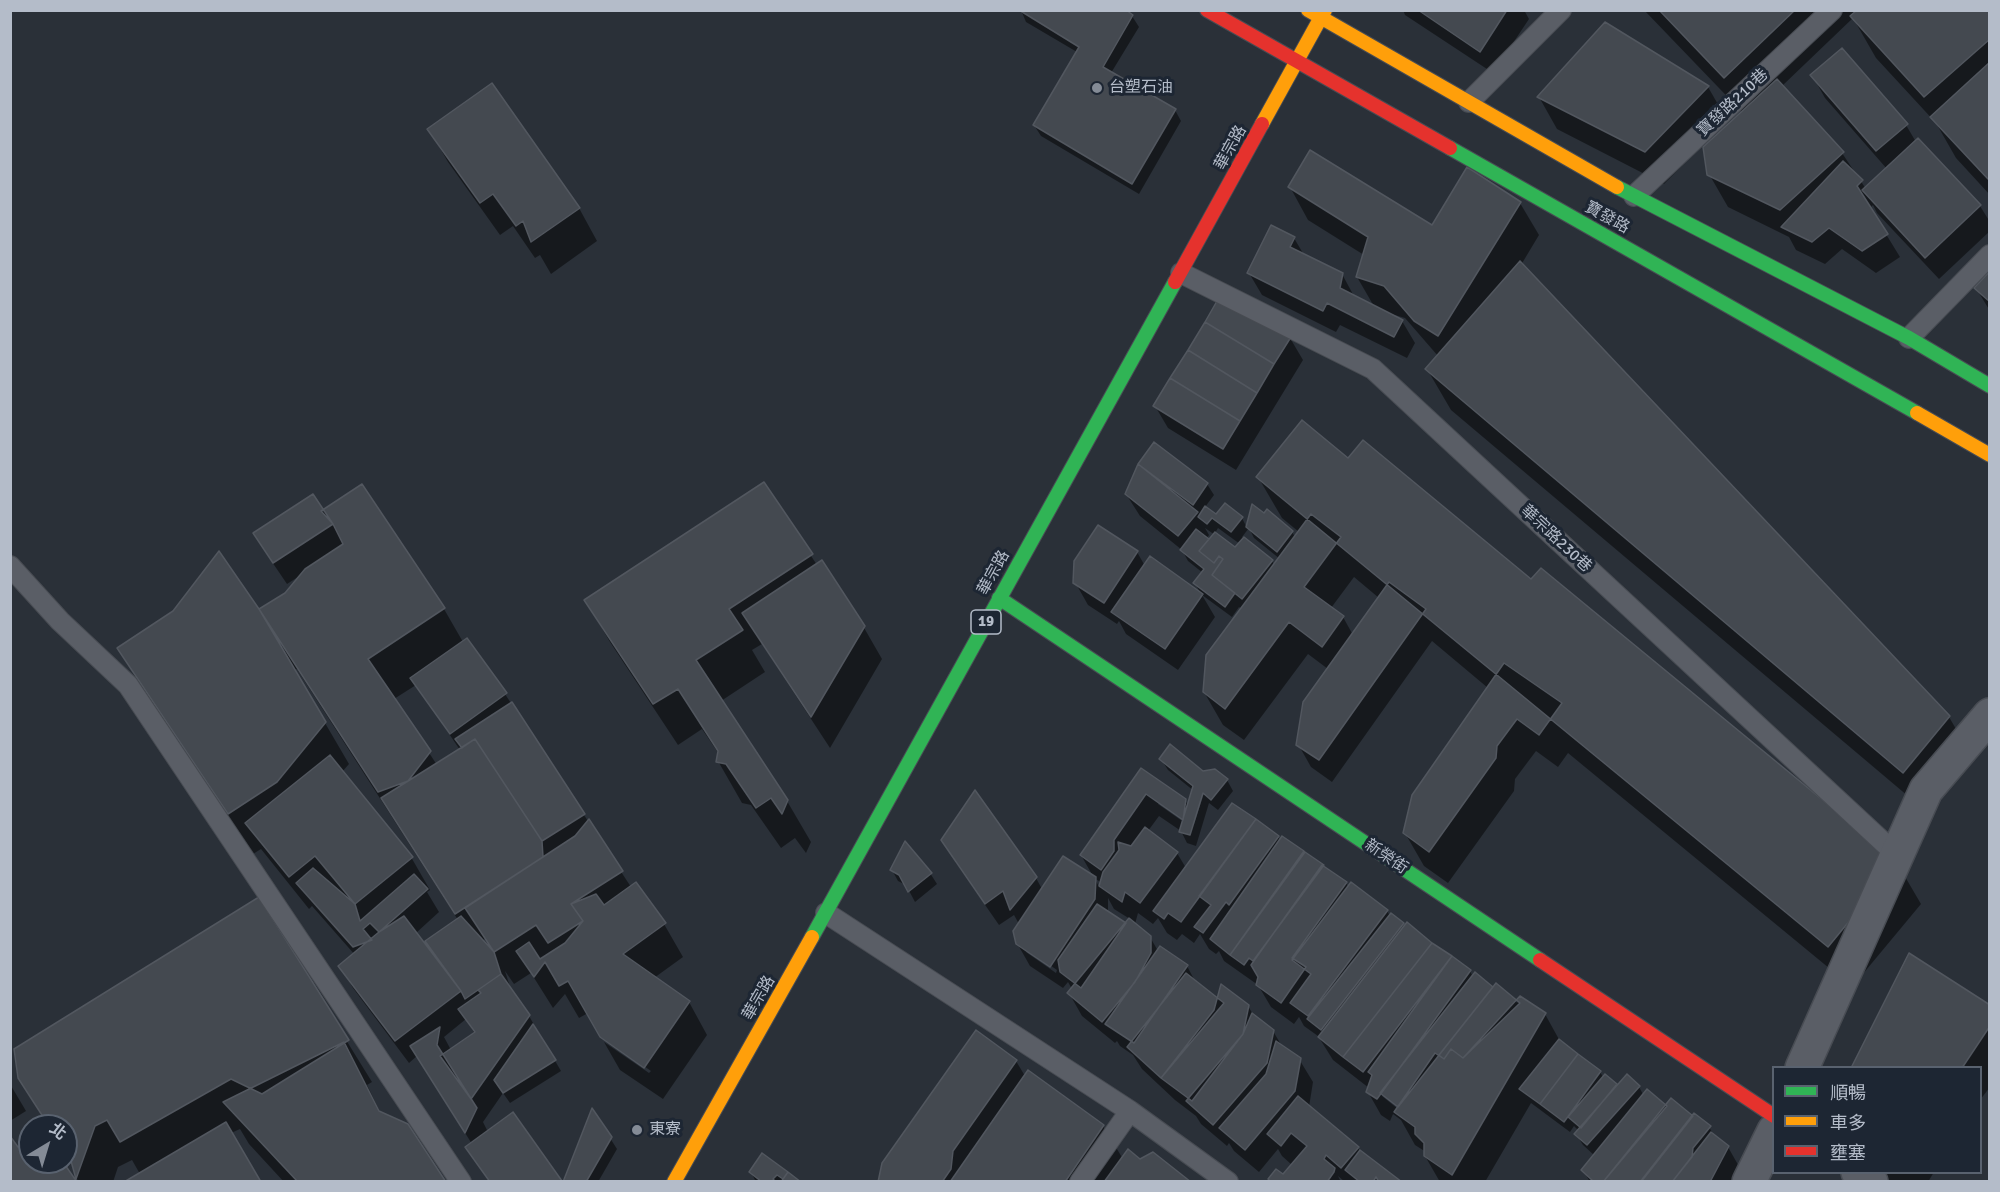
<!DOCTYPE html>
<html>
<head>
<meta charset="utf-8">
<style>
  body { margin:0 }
  #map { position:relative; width:2000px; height:1192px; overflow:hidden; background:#2a3038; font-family:Signika,"Noto Sans TC",sans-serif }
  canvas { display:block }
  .frame { position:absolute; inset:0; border:12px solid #b4bcc9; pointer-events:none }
  .legend { position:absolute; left:1772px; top:1066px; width:210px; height:108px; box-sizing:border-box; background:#1d2633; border:2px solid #59626f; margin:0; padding:8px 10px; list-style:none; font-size:18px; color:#b4bcc9 }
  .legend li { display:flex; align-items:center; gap:12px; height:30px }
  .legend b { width:30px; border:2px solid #59626f }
  .north { position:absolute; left:18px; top:1114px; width:60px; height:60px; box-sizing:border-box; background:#1d2633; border:2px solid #59626f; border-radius:50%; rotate:38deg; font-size:16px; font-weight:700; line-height:24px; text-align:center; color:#b4bcc9 }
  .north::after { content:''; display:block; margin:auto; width:21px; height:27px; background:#848b96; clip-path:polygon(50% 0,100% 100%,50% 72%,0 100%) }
</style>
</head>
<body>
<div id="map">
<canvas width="2000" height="1192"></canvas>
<div class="frame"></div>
<ul class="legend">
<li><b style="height:8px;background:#30b455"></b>順暢</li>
<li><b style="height:8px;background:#ff9f0a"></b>車多</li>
<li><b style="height:8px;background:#e5322d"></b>壅塞</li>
</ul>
<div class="north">北</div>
</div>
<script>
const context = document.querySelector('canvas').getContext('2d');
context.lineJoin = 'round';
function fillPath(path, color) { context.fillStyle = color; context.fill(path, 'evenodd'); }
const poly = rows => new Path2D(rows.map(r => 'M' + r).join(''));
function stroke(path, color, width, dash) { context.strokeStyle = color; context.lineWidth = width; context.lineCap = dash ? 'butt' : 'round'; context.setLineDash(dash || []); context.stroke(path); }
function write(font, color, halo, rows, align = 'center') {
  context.font = font + ' Signika,"Noto Sans TC",sans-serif'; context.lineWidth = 6; context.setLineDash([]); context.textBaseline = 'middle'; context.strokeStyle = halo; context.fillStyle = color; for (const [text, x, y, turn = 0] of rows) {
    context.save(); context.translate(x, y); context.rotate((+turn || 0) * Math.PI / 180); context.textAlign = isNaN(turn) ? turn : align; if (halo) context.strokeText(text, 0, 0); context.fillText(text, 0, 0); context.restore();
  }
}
fillPath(poly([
  [1021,10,1132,16,1139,27,1111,73,1175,110,1181,121,1139,194,1041,136,1034,125,1077,52,1026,22],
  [1403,10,1524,10,1529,19,1493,73,1405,15],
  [1644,10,1990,10,1990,195,1956,158,1936,123,1876,58,1853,18,1782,86,1842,153,1866,189,1887,169,1825,98,1812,75,1906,125,1916,142,1918,140,1980,206,1990,222,1990,231,1939,279,1877,213,1873,205,1870,208,1900,257,1876,273,1842,249,1825,264,1796,250,1789,237,1728,207,1709,174,1743,113],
  [1605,24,1708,87,1727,120,1664,184,1557,129,1539,97],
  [429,129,579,208,597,241,551,274,540,255,535,258,513,226,500,235,448,162],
  [1290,187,1432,227,1520,203,1539,235,1521,265,1949,717,1973,758,1928,813,1451,410,1427,369,1438,356,1405,318,1391,314,1390,315,1402,321,1415,343,1407,358,1340,325,1336,332,1262,295,1249,273,1294,238,1304,255,1342,274,1355,298,1375,308,1357,277,1364,255,1308,220],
  [1990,273,1990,311,1976,288],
  [1290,338,1303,360,1236,470,1168,428,1155,406],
  [1349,460,1531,581,1897,863,1921,904,1852,987,1568,753,1558,767,1536,751,1515,779,1514,791,1448,883,1424,866,1405,833,1488,688,1432,641,1332,782,1311,767,1298,744,1328,669,1308,654,1244,740,1223,725,1204,692,1242,609,1239,607,1232,617,1202,595,1215,617,1178,670,1126,634,1119,621,1117,624,1088,605,1075,582,1137,552,1145,566,1201,594,1195,583,1203,573,1188,561,1182,550,1140,516,1126,494,1139,465,1207,484,1214,495,1205,507,1216,516,1242,518,1247,528,1267,511,1292,532,1295,537,1299,532,1282,518,1258,477],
  [1205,528,1215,535,1209,542,1206,539,1209,535],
  [1218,528,1240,544,1235,550,1215,533],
  [1249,528,1254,538,1280,559,1274,565,1272,561,1242,537],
  [1354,577,1379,598,1353,635,1343,617,1331,608],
  [764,484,817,565,863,626,882,659,830,748,762,644,752,650,765,672,721,701,787,801,811,842,806,853,795,838,781,848,751,805,742,803,718,761,719,754,702,729,678,745,610,642,586,601],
  [361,486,444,609,463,642,505,694,631,887,636,884,664,924,683,957,654,978,689,1002,707,1035,663,1099,620,1070,604,1042,649,1073,651,1071,601,1036,588,1013,579,1018,565,994,553,1008,531,973,514,984,505,971,511,990,529,1016,561,1071,510,1103,503,1093,483,1122,488,1132,561,1182,489,1182,467,1147,472,1144,417,1056,409,1063,353,988,340,966,355,955,312,906,309,909,261,849,253,854,142,689,119,648,259,611,286,594,301,575,287,584,268,556,323,512],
  [297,669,458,920,424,944,416,933,439,912,427,892,430,890,411,857,342,772,349,764,294,670],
  [416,685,460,750,437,765,394,699],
  [485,939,491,948,490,949,482,941],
  [466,1019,475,1034,451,1050,444,1037],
  [1161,759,1203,773,1215,770,1227,780,1233,791,1218,810,1209,803,1196,846,1187,843,1181,831,1159,816,1148,831,1177,853,1186,868,1278,837,1281,841,1303,852,1346,883,1349,888,1387,911,1390,916,1403,924,1405,928,1470,971,1473,977,1516,1002,1545,1014,1561,1043,1600,1072,1603,1077,1605,1076,1618,1087,1639,1087,1644,1096,1709,1127,1715,1137,1728,1147,1741,1170,1734,1182,1590,1182,1583,1170,1595,1156,1583,1145,1576,1134,1579,1131,1574,1126,1570,1132,1531,1103,1485,1182,1440,1182,1425,1156,1426,1152,1415,1145,1401,1120,1393,1114,1390,1121,1381,1115,1368,1092,1369,1088,1333,1060,1318,1036,1304,1026,1299,1017,1294,1024,1271,1007,1258,985,1224,961,1219,951,1216,954,1209,949,1200,934,1194,943,1182,934,1177,940,1167,933,1158,918,1153,924,1138,913,1135,924,1150,937,1158,951,1187,966,1196,983,1218,1000,1248,1006,1254,1016,1273,1031,1283,1048,1299,1059,1313,1082,1309,1107,1358,1148,1361,1152,1399,1182,1345,1182,1338,1176,1341,1182,1271,1182,1283,1176,1292,1165,1282,1156,1278,1149,1259,1172,1234,1151,1229,1143,1227,1146,1201,1124,1196,1116,1175,1100,1142,1069,1133,1055,1120,1046,1117,1041,1115,1043,1082,1016,1069,993,1072,989,1068,982,1063,988,1030,966,1017,943,1019,924,1014,915,999,925,956,863,943,840,1036,878,1042,889,1094,878,1081,855,1141,770,1185,800,1189,807,1194,791,1168,770],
  [1204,786,1206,787,1194,824,1194,816],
  [1159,802,1185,819,1185,823,1158,804],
  [1094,878,1102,883,1100,888],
  [1108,898,1114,909,1130,919,1125,925,1108,913],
  [1028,950,1057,970,1056,973,1026,952],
  [1382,1092,1405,1110,1403,1113,1382,1096],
  [892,870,930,873,937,884,915,902,906,885,898,881],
  [259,899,372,1082,367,1085,381,1114,445,1182,284,1182,249,1144,240,1129,140,1174,132,1160,118,1167,113,1182,78,1182,74,1167,66,1154,66,1126,48,1126,19,1077],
  [1990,1007,1990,1087,1980,1100,1980,1068,1853,1068],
  [1016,1061,1025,1076,1103,1126,1123,1159,1140,1160,1188,1182,880,1182],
  [10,1084,26,1111,10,1121],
  [610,1138,617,1149,598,1182,563,1182],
  [751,1172,787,1173,798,1182,756,1182],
  [1877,1172,1934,1172,1928,1182,1889,1182]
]), '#0007');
const building = poly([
  [1019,10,1126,10,1133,15,1103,67,1176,109,1132,184,1033,125,1079,47,1019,10],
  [1418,10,1507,10,1480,52,1418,10],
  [1659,10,1795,10,1724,78,1659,10],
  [1857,10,1990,10,1990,39,1924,97,1850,16,1857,10],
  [1605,22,1709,86,1645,152,1537,97,1605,22],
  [1842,48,1908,124,1876,151,1810,75,1842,48],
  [1990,62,1990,178,1988,179,1930,117,1990,62],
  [1777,79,1844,152,1780,210,1707,175,1703,147,1777,79],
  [492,83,580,208,531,242,523,221,516,226,493,194,480,203,427,129,492,83],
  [1918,138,1981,205,1925,258,1862,190,1918,138],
  [1310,150,1432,225,1467,167,1521,202,1438,336,1414,321,1384,286,1356,277,1368,237,1288,187,1310,150],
  [1843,161,1863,180,1857,186,1888,234,1862,251,1829,228,1812,242,1781,227,1843,161],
  [1271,225,1295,237,1290,247,1343,273,1340,288,1403,320,1394,337,1327,303,1323,311,1247,273,1271,225],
  [1520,261,1950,716,1903,773,1425,369,1520,261],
  [1990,271,1990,302,1974,288,1990,271],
  [1221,294,1291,337,1274,364,1205,322,1221,294],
  [1205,322,1274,364,1257,393,1188,350,1205,322],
  [1188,350,1257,393,1240,421,1170,378,1188,350],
  [1170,378,1240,421,1223,449,1153,406,1170,378],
  [1302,420,1348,458,1363,440,1531,579,1541,568,1898,862,1828,947,1256,477,1302,420],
  [1154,442,1208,483,1193,505,1138,464,1154,442],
  [1138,464,1198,512,1178,536,1125,494,1138,464],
  [764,482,813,554,729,609,743,630,696,660,788,800,782,814,771,798,756,808,726,764,716,762,718,751,678,689,653,704,584,600,764,482],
  [362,484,445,608,368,659,431,751,408,781,378,792,259,609,285,593,305,569,343,544,333,524,321,511,362,484],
  [313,494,333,524,273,563,253,533,313,494],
  [1225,503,1243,517,1231,532,1212,518,1207,524,1198,517,1205,506,1216,514,1225,503],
  [1252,504,1264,513,1267,509,1293,531,1277,552,1246,527,1252,504],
  [1311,514,1341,537,1304,587,1344,616,1322,647,1289,622,1225,709,1203,692,1206,655,1311,514],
  [1098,525,1138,551,1104,603,1073,583,1074,561,1098,525],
  [1196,529,1209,539,1199,551,1214,563,1219,556,1223,559,1212,575,1235,593,1225,607,1193,583,1204,569,1180,550,1196,529],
  [1215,532,1235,547,1244,537,1273,560,1242,599,1212,575,1223,559,1219,556,1214,563,1199,551,1215,532],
  [219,551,259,609,326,722,277,782,228,814,117,648,173,611,219,551],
  [1150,556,1203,594,1165,649,1111,612,1150,556],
  [822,560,865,626,811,717,742,613,822,560],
  [1389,582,1426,609,1319,760,1296,745,1303,702,1389,582],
  [467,638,507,693,450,734,410,678,467,638],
  [1504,663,1562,703,1539,735,1517,719,1497,746,1496,758,1429,852,1403,833,1412,795,1504,663],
  [512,702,585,814,542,841,475,739,462,748,455,739,512,702],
  [475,739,542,841,543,857,455,914,381,798,475,739],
  [1170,744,1203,771,1215,769,1228,779,1211,800,1203,793,1190,835,1179,832,1193,786,1159,759,1170,744],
  [330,755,413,857,355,904,315,856,289,877,245,823,330,755],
  [1141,768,1186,799,1183,820,1146,794,1114,840,1114,851,1101,870,1080,855,1141,768],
  [975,790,1037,877,1010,910,1003,891,985,904,941,840,975,790],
  [1232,803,1256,819,1181,922,1168,913,1164,919,1153,911,1232,803],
  [589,819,623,871,571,904,583,921,548,943,536,925,494,952,465,908,575,836,589,819],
  [1256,819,1279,836,1229,905,1226,902,1203,933,1194,927,1211,905,1199,896,1256,819],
  [1145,827,1178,852,1140,903,1125,892,1122,902,1099,886,1103,872,1119,850,1118,842,1131,846,1145,827],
  [1282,836,1304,851,1230,955,1210,939,1282,836],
  [905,841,932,873,908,892,899,875,890,870,905,841],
  [1305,852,1324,865,1253,961,1249,958,1244,965,1230,955,1305,852],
  [1063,856,1096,877,1095,899,1050,967,1016,944,1013,931,1063,856],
  [1322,865,1347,882,1292,958,1306,967,1281,1003,1256,985,1258,977,1251,965,1322,865],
  [313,868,355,904,360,921,414,874,428,889,379,932,370,923,363,929,372,940,353,947,296,883,313,868],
  [636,882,666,923,623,954,690,1001,644,1068,600,1037,568,981,559,986,545,962,534,977,516,951,529,942,540,959,565,943,583,921,571,904,596,894,604,905,636,882],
  [1351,882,1388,910,1308,1016,1290,1003,1311,974,1292,960,1351,882],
  [259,897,349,1040,262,1094,231,1079,120,1142,107,1120,95,1126,76,1179,66,1143,66,1126,49,1126,18,1078,14,1049,259,897],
  [1097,904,1126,923,1081,988,1060,972,1058,960,1097,904],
  [1391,913,1404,923,1321,1030,1307,1019,1391,913],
  [404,916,461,991,395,1041,338,966,379,932,404,916],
  [461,916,494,952,501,974,465,999,461,991,425,941,461,916],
  [1129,918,1151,936,1151,953,1135,982,1102,1022,1067,993,1129,918],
  [1407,922,1432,943,1343,1057,1318,1037,1407,922],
  [1432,943,1452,956,1363,1072,1343,1057,1432,943],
  [1160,946,1188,965,1134,1043,1105,1024,1160,946],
  [1909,953,1990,1005,1990,1026,1962,1068,1851,1068,1909,953],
  [1452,956,1471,970,1377,1099,1366,1092,1372,1075,1368,1072,1452,956],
  [1475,972,1493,987,1398,1107,1380,1093,1475,972],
  [1186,973,1224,1003,1161,1078,1127,1047,1186,973],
  [501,974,530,1015,471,1099,440,1056,475,1032,458,1009,481,993,478,990,501,974],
  [1496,983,1520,1003,1463,1058,1451,1049,1444,1059,1439,1055,1496,983],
  [1221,984,1249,1005,1243,1034,1192,1101,1161,1078,1214,1010,1221,984],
  [1520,996,1546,1013,1452,1175,1424,1156,1424,1143,1415,1134,1415,1127,1394,1112,1435,1053,1444,1059,1451,1049,1463,1058,1520,996],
  [1252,1013,1274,1030,1267,1063,1213,1125,1186,1101,1243,1034,1252,1013],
  [533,1024,556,1060,503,1093,494,1080,533,1024],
  [440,1027,437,1045,477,1108,465,1133,410,1046,440,1027],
  [976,1030,1017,1060,953,1151,951,1169,942,1182,878,1182,882,1163,976,1030],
  [1559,1039,1578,1054,1540,1104,1519,1089,1559,1039],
  [1276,1041,1301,1058,1295,1091,1245,1150,1219,1128,1266,1074,1276,1041],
  [344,1042,379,1111,408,1124,446,1182,298,1182,223,1102,344,1042],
  [1578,1054,1601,1071,1564,1122,1540,1104,1578,1054],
  [1028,1070,1104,1125,1065,1182,950,1182,1028,1070],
  [1605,1074,1617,1084,1581,1128,1568,1117,1605,1074],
  [1627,1074,1640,1086,1587,1145,1574,1134,1627,1074],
  [1647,1089,1667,1106,1603,1182,1594,1182,1581,1170,1647,1089],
  [1298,1096,1359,1147,1341,1168,1326,1155,1324,1159,1335,1168,1334,1172,1327,1182,1271,1182,1268,1179,1276,1169,1283,1174,1307,1146,1291,1133,1281,1146,1267,1134,1298,1096],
  [1671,1098,1693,1116,1641,1182,1603,1182,1671,1098],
  [592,1108,612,1137,586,1182,563,1182,592,1108],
  [513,1112,562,1181,563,1182,490,1182,465,1147,513,1112],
  [1694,1113,1711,1126,1693,1148,1692,1157,1672,1182,1640,1182,1694,1113],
  [226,1122,261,1182,124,1182,226,1122],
  [1711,1132,1729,1146,1710,1182,1672,1182,1711,1132],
  [30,1134,30,1162,63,1162,77,1182,10,1182,10,1136,18,1147,27,1140,30,1134],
  [1128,1149,1140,1159,1153,1152,1191,1182,1104,1182,1128,1149],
  [1360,1150,1402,1182,1379,1182,1376,1177,1373,1182,1360,1182,1345,1170,1360,1150],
  [762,1153,788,1172,783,1179,777,1175,773,1179,776,1182,762,1182,749,1172,762,1153],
  [788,1172,801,1182,781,1182,788,1172]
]);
fillPath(building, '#444950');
stroke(building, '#52575f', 1.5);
const lane = poly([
  [1469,102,1561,10],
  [1634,196,1832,10],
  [1181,273,1373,369,1897,855],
  [1909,338,1990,255],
  [10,566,60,621,128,685,461,1182],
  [826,913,1130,1111,1228,1182],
  [1080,1182,1130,1111]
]);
const street = poly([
  [1802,1068,1926,790,1990,715],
  [1858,1172,1871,1182],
  [1749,1182,1774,1131]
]);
const fast = poly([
  [1450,148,1917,413],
  [1617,187,1909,338,1990,386],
  [999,598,1540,960],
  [812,937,1175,282]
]);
const slow = poly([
  [1308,10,1617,187],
  [1262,124,1325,10],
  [1917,413,1990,455],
  [674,1182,812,937]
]);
const jam = poly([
  [1207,10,1450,148],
  [1175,282,1262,124],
  [1540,960,1774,1116]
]);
stroke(lane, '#484c53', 22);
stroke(street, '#484c53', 36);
stroke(fast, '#484c53', 16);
stroke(slow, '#484c53', 16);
stroke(jam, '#484c53', 16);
stroke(lane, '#5a5e66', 20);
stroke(street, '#5a5e66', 33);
stroke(fast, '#30b455', 14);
stroke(slow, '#ff9f0a', 14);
stroke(jam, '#e5322d', 14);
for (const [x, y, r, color] of [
  [1097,88,6,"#848b96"],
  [637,1130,6,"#848b96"]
]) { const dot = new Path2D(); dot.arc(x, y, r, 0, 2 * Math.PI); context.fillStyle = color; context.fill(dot); stroke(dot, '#1d2633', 2); }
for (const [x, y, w] of [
  [986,622,30]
]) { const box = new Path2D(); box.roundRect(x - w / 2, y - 12, w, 24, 4.5); context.fillStyle = '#1d2633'; context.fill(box); stroke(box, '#b4bcc9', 1.5); }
write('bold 15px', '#b4bcc9', null, [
  ["19",986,622]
]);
write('16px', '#b4bcc9', '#1d2633', [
  ["台塑石油",1109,88],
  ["東寮",649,1130]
], 'left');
write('16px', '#b4bcc9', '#1d2633', [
  ["寶發路210巷",1733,103,-43],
  ["華宗路",1231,148,-61],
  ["寶發路",1607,218,29],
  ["華宗路230巷",1556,539,43],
  ["華宗路",994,573,-61],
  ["新榮街",1386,857,34],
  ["華宗路",759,998,-60]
]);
</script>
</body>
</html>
